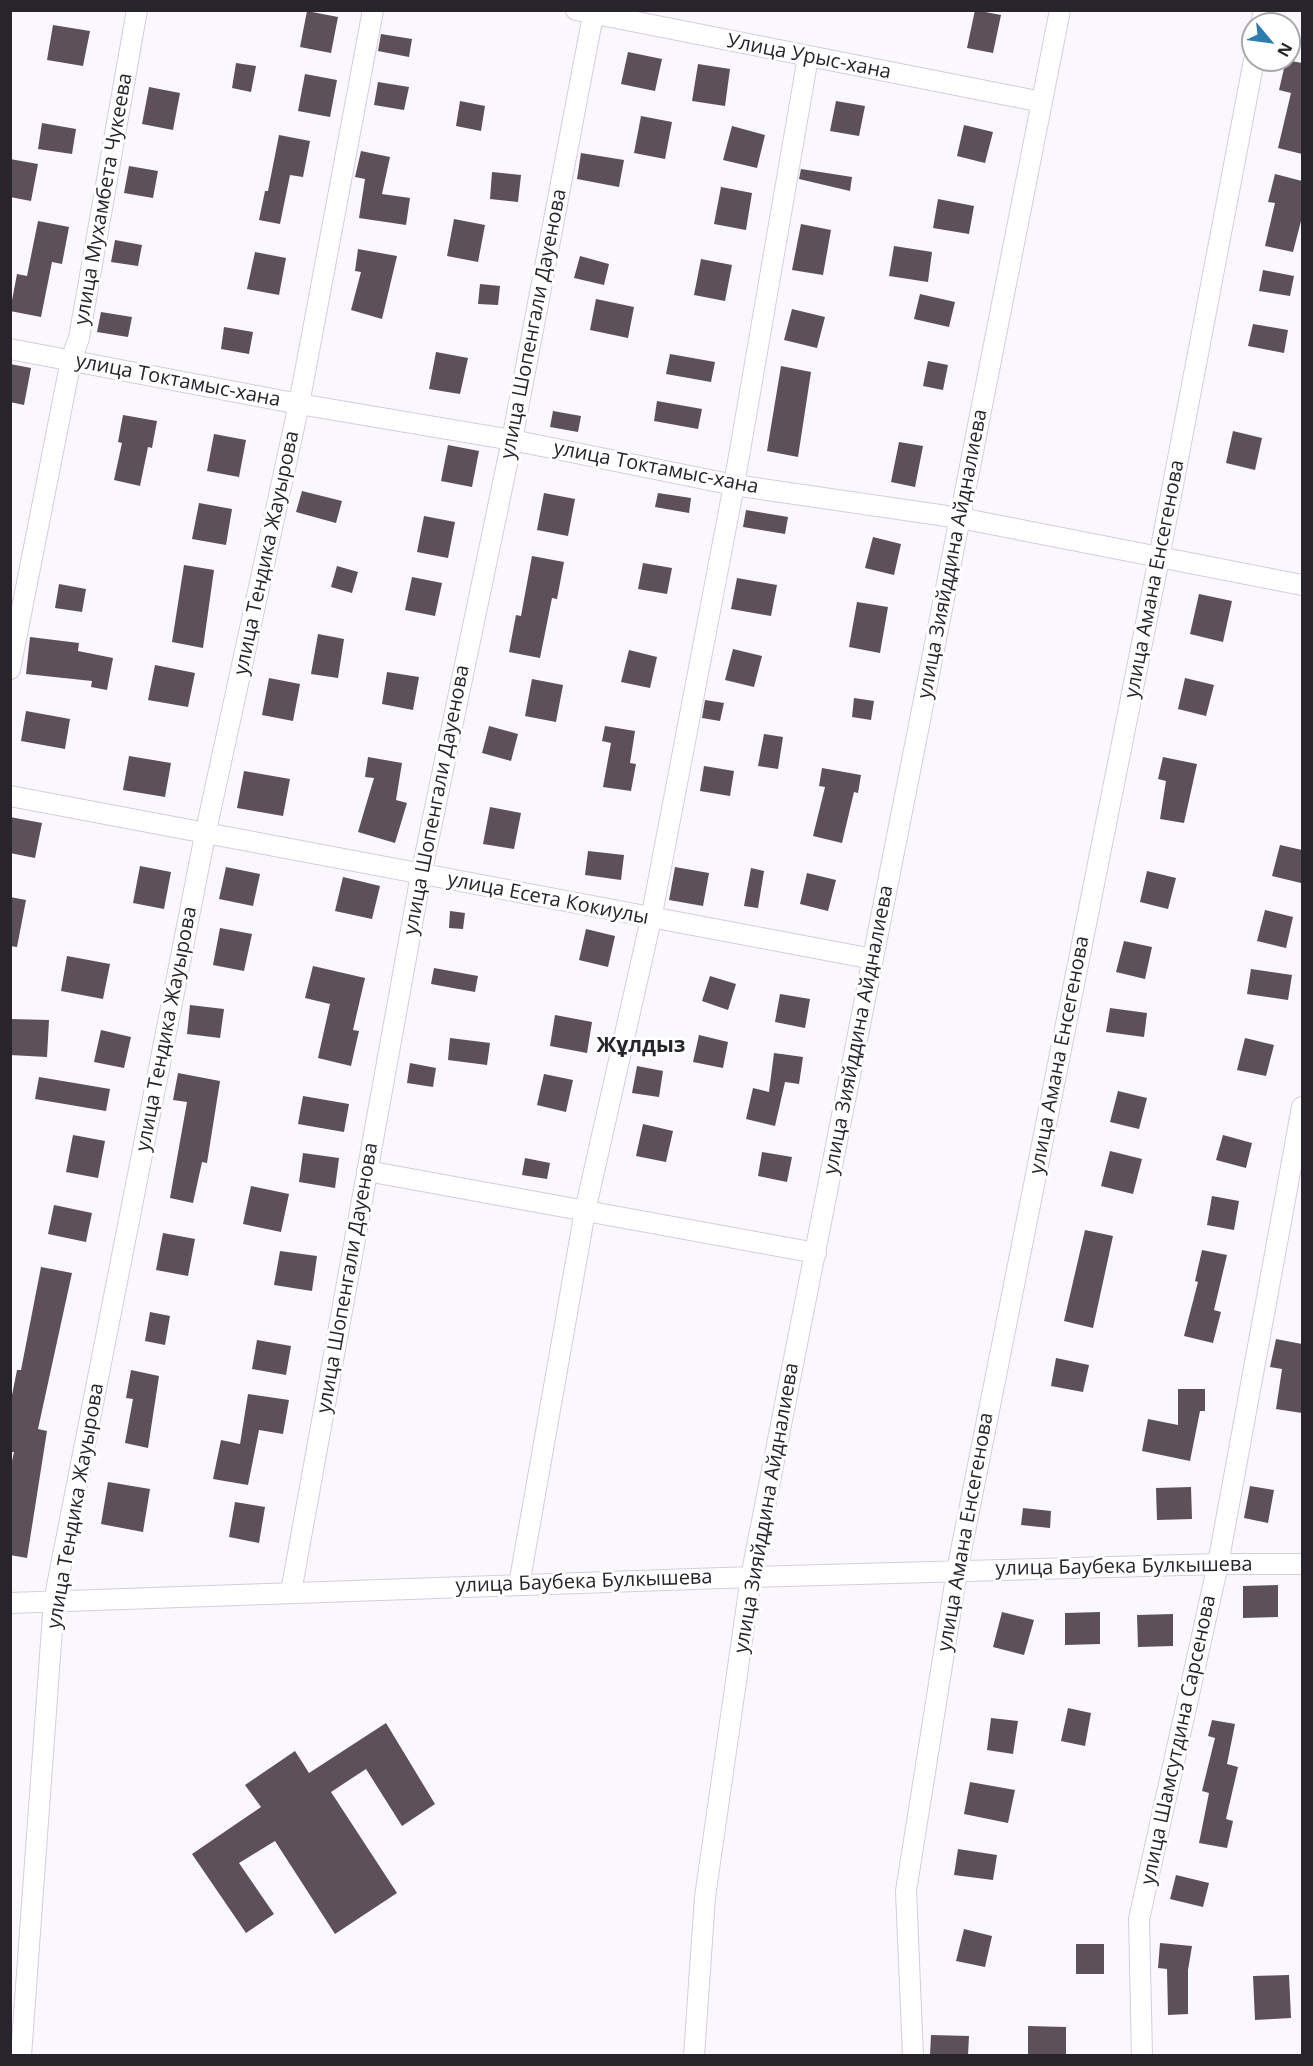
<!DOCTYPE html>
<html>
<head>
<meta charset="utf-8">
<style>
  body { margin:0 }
  #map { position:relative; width:1313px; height:2066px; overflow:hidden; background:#faf8fe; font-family:"Open Sans",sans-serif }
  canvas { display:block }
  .frame { position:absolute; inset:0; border:12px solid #27252b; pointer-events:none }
  .north { position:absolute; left:1241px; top:12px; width:60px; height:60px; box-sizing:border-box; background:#fff; border:2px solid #a9a8aa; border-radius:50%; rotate:119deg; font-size:16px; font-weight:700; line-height:24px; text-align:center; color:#27252b }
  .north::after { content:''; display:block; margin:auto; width:21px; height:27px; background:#2c7dae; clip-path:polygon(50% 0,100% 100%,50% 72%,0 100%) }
</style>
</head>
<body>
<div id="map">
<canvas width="1313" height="2066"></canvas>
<div class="frame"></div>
<div class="north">N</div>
</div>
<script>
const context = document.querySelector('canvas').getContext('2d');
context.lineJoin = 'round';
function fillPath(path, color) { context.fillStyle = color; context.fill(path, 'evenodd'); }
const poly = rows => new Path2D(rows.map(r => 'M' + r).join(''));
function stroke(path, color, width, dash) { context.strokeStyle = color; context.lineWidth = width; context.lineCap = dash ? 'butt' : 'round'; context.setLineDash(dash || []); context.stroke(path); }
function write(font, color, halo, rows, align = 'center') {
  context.font = font + ' "Open Sans",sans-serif'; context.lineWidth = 6; context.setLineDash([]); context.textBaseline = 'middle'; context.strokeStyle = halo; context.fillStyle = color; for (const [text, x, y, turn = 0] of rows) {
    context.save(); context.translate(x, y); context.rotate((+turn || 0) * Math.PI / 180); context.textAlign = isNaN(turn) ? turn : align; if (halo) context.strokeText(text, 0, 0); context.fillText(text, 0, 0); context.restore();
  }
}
fillPath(poly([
  [975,10,1001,15,993,53,967,48],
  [307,11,338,17,331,53,300,47],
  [53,25,90,31,83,66,47,60],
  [381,34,412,39,409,57,378,51],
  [628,52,662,59,655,91,621,84],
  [1286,60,1302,63,1302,154,1278,148,1291,93,1279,90],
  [236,63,256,66,251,92,232,88],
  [698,64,730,69,725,106,692,101],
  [305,74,337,80,330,117,298,111],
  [378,82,409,87,404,110,374,105],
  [149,87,180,93,173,130,142,124],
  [460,101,485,106,481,131,456,126],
  [836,101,865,106,859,136,830,131],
  [641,116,672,122,665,159,634,153],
  [42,123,76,129,72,154,38,149],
  [964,125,993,132,985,163,957,156],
  [732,126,765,135,757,168,723,160],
  [279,135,310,141,303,177,290,175,280,224,259,220,265,191,268,191],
  [361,151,390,157,382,194,410,198,406,225,359,218,365,179,355,177],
  [581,153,624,160,619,187,577,179],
  [10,159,38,164,31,201,10,197],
  [129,166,158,171,153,198,124,193],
  [801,169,852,177,850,191,799,179],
  [492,172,521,175,518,202,490,199],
  [1275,174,1302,181,1301,221,1293,252,1265,246,1275,203,1268,202],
  [721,187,752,193,746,230,714,224],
  [938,199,974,206,969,234,933,228],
  [454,219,485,225,478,262,447,256],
  [38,221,69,227,62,264,52,262,41,317,10,311,17,274,27,276],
  [801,224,831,230,823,275,792,270],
  [115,240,142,245,138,266,111,262],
  [894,246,932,252,928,282,889,276],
  [358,249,397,256,382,319,351,310,361,272,355,271],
  [255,252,286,258,279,295,247,289],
  [580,256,609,264,604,285,574,278],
  [701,259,732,265,725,301,694,295],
  [1263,270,1294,276,1290,296,1259,291],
  [480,284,500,286,498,305,478,304],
  [920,294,955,302,949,327,914,319],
  [596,299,634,307,628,338,590,330],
  [792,309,825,317,817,348,784,340],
  [101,312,132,317,128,337,97,332],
  [1253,324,1288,330,1284,353,1248,346],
  [224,327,253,332,249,354,221,349],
  [436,352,468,358,460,394,429,389],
  [670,354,715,362,711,382,666,374],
  [928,361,948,365,943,390,923,386],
  [10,364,31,368,24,405,10,402],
  [781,366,811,372,798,457,767,451],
  [657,401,702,409,698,429,654,421],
  [553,411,581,416,578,432,550,427],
  [123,415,157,421,152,448,148,447,140,486,114,480,122,443,118,442],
  [1233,431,1262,438,1255,470,1226,463],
  [214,434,246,440,239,477,207,471],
  [899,442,923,446,915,487,891,482],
  [448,445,479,451,472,487,441,481],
  [302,491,342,501,336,523,296,512],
  [544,493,575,499,568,536,537,530],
  [658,493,691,498,689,513,655,507],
  [199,503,232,509,226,545,192,539],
  [746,510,788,517,785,534,743,527],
  [424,516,455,522,448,558,417,552],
  [873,537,901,544,894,575,865,568],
  [532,556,564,562,557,599,552,598,540,658,509,652,516,615,521,616],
  [643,563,672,568,667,594,638,589],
  [184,565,214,570,203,648,172,642],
  [337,566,358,572,352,593,331,587],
  [412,577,442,583,435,616,405,610],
  [737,578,777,585,771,616,731,609],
  [59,584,86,589,82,612,55,608],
  [1199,594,1232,601,1223,642,1190,634],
  [857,602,888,607,880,653,849,647],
  [318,634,344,639,338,678,311,674],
  [30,637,79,643,78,651,113,658,107,690,91,687,92,681,26,674],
  [733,649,762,656,754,687,725,680],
  [629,650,657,657,650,688,621,682],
  [155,665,195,673,188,707,148,700],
  [387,672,419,677,413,710,382,704],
  [269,678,300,684,293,721,262,715],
  [1185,678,1214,685,1206,716,1178,709],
  [532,679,563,685,556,722,525,716],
  [854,698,874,701,871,720,852,717],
  [705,700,724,703,720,721,702,718],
  [26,711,70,719,65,749,21,741],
  [489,726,518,734,511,761,482,753],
  [605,726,635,731,630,763,636,764,631,791,603,787,611,743,602,741],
  [764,734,783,737,778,769,758,766],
  [129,756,171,763,165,797,123,790],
  [368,757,402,763,396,800,407,803,395,843,358,832,374,778,365,777],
  [1163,757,1197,764,1184,823,1160,819,1166,781,1158,779],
  [704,766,734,771,730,796,700,791],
  [822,768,861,775,858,793,854,792,842,843,813,836,825,787,819,786],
  [244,771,290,779,283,816,237,808],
  [490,807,521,813,514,849,483,844],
  [10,817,42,823,35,858,10,853],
  [1280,845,1302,850,1301,883,1272,876],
  [588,851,624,855,621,880,585,875],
  [140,866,171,872,164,909,133,903],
  [226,867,260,874,253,906,219,899],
  [675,867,709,873,703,906,669,900],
  [751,868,764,871,758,908,744,906],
  [1147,871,1176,878,1168,909,1140,902],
  [807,873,836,880,828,911,800,904],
  [343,877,380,886,372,919,335,911],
  [10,897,26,900,17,947,10,946],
  [1265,910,1293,917,1286,948,1257,941],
  [450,911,465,913,463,929,449,928],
  [220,928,252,934,244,971,213,965],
  [586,929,615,936,608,967,579,960],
  [1124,941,1152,947,1145,979,1116,972],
  [67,956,110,964,103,999,61,991],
  [313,966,365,978,353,1030,359,1031,351,1066,318,1058,330,1004,305,998],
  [434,968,478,976,475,992,431,984],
  [1251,969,1292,975,1288,1000,1247,994],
  [710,976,736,984,728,1010,702,1001],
  [780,994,810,999,805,1028,775,1022],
  [190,1005,224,1009,220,1038,187,1034],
  [1110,1008,1147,1013,1144,1037,1106,1032],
  [555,1015,592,1022,587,1053,550,1046],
  [10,1019,49,1020,47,1057,10,1055],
  [101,1030,131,1037,124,1068,94,1062],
  [699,1035,728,1042,723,1068,693,1062],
  [450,1038,490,1043,487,1065,448,1060],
  [1245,1038,1274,1045,1266,1076,1237,1070],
  [774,1053,803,1057,799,1084,785,1082,775,1126,746,1119,753,1088,769,1092],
  [410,1063,436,1068,433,1087,407,1083],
  [637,1066,663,1071,659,1097,632,1093],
  [178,1073,220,1081,207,1163,202,1162,193,1203,170,1198,187,1102,173,1100],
  [544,1074,573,1080,566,1112,537,1105],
  [39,1077,110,1089,106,1111,35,1099],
  [1118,1091,1147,1098,1139,1129,1110,1122],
  [303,1096,349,1104,344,1132,298,1124],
  [643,1124,673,1131,666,1162,636,1156],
  [73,1135,105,1141,98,1178,66,1172],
  [1223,1135,1252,1143,1246,1168,1216,1160],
  [1110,1151,1142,1159,1133,1194,1101,1186],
  [762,1152,792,1157,787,1182,758,1176],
  [303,1153,339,1158,335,1188,299,1182],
  [525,1158,550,1163,547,1179,522,1175],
  [251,1186,289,1194,281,1232,243,1224],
  [1212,1196,1239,1201,1234,1230,1207,1225],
  [54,1205,92,1213,86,1242,48,1234],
  [1085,1230,1113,1236,1093,1328,1064,1321],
  [163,1233,195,1239,188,1276,156,1270],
  [1202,1250,1227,1255,1214,1310,1221,1312,1213,1343,1184,1336,1198,1282,1195,1281],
  [280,1251,317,1256,312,1291,274,1285],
  [41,1267,72,1273,38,1429,47,1431,27,1558,10,1555,10,1470,14,1452,10,1452,10,1405,17,1370,21,1370],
  [150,1312,170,1316,165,1345,145,1341],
  [1276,1339,1302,1344,1302,1413,1276,1409,1282,1369,1270,1367],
  [257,1340,291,1346,286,1375,252,1369],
  [1056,1358,1089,1365,1083,1392,1051,1386],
  [131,1370,159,1376,148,1448,125,1443,133,1399,126,1398],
  [1178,1389,1205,1389,1205,1411,1200,1411,1190,1461,1142,1451,1148,1419,1178,1425],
  [248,1394,289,1400,283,1434,259,1430,248,1485,213,1479,221,1440,240,1444],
  [108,1482,150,1489,143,1532,101,1524],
  [1250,1486,1274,1490,1268,1523,1244,1518],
  [1191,1487,1192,1519,1157,1520,1156,1488],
  [235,1502,265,1507,259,1543,229,1537],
  [1023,1508,1051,1511,1050,1528,1021,1525],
  [1278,1585,1278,1617,1243,1618,1243,1586],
  [1002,1612,1034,1620,1024,1655,993,1647],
  [1100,1612,1100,1644,1065,1645,1065,1613],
  [1173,1614,1173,1646,1138,1647,1137,1615],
  [1068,1708,1091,1713,1085,1746,1061,1741],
  [991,1718,1018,1721,1013,1754,987,1750],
  [1212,1720,1235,1724,1227,1764,1238,1767,1226,1819,1233,1821,1227,1848,1199,1843,1209,1793,1202,1791,1215,1738,1208,1736],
  [386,1723,435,1804,402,1826,366,1769,331,1792,397,1893,335,1934,275,1841,239,1863,274,1914,246,1933,192,1854,261,1807,245,1785,295,1751,309,1773],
  [970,1782,1015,1790,1008,1823,964,1814],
  [958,1849,997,1855,993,1880,954,1875],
  [1176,1875,1209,1883,1203,1907,1170,1899],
  [964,1929,992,1936,985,1967,956,1961],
  [1160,1943,1192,1946,1188,1970,1188,2014,1168,2015,1167,1969,1158,1968],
  [1076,1944,1104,1944,1104,1974,1076,1974],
  [1289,1975,1291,2018,1255,2020,1253,1976],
  [1028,2026,1066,2027,1066,2055,1028,2055],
  [931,2035,969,2036,968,2055,930,2055]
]), '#5d5058');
const street = poly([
  [576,10,1042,102],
  [1261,24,1264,10],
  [10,349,299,404,512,440,734,485,960,518,1302,585],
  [10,669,71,360,79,338,137,10],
  [10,796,873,959],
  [367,1171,816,1253],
  [519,1585,585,1211,651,919,734,485,808,57],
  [291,1592,421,875,512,440,594,10],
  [10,1603,751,1577,1218,1564,1302,1564],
  [21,2056,54,1601,205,835,299,404,373,10],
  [694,2056,705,1897,751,1577,1060,10],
  [913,2056,906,1891,957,1571,1159,558,1254,60],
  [1142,2056,1139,1919,1218,1564,1302,1107]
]);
stroke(street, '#d4cedd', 22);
stroke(street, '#fff', 20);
write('20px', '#27252b', '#fff', [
  ["Улица Урыс-хана",809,57,11],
  ["улица Мухамбета Чукеева",104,199,-80],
  ["улица Шопенгали Дауенова",534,324,-79],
  ["улица Токтамыс-хана",178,381,11],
  ["улица Токтамыс-хана",656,468,11],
  ["улица Тендика Жауырова",267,553,-78],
  ["улица Зияйддина Айдналиева",953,554,-79],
  ["улица Амана Енсегенова",1155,579,-79],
  ["улица Шопенгали Дауенова",437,800,-79],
  ["улица Есета Кокиулы",548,899,11],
  ["улица Тендика Жауырова",167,1029,-79],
  ["улица Зияйддина Айдналиева",859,1030,-79],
  ["улица Амана Енсегенова",1060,1055,-79],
  ["улица Шопенгали Дауенова",348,1278,-80],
  ["улица Тендика Жауырова",76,1506,-80],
  ["улица Зияйддина Айдналиева",767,1508,-80],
  ["улица Амана Енсегенова",966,1532,-80],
  ["улица Баубека Булкышева",1124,1567,-1],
  ["улица Баубека Булкышева",584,1582,-2],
  ["улица Шамсутдина Сарсенова",1179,1740,-78]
]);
write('bold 21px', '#27252b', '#fff', [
  ["Жұлдыз",641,1046]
]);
</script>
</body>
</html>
